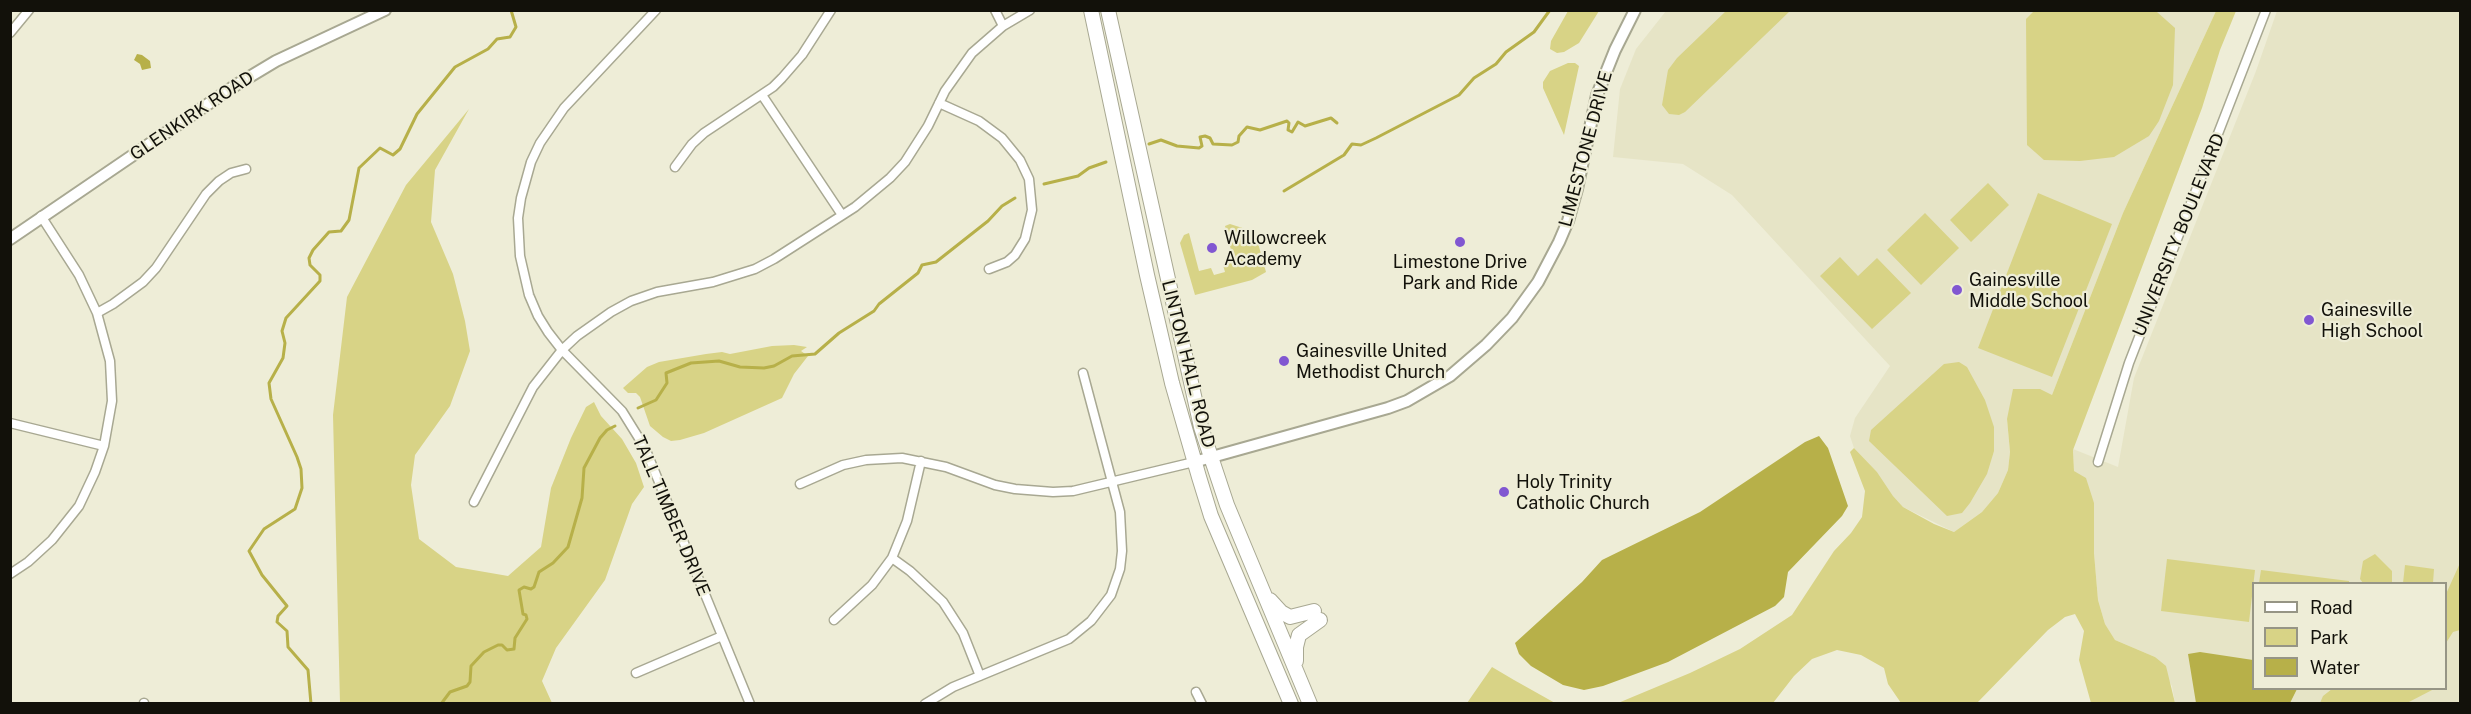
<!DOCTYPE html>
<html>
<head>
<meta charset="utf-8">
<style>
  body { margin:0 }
  #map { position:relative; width:2471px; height:714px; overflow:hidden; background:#eeedd7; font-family:"Public Sans",sans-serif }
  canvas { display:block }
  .frame { position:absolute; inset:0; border:12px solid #12110a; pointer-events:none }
  .legend { position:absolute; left:2252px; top:582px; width:195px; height:108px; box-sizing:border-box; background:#eeedd7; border:2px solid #969585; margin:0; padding:8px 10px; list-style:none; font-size:18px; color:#12110a }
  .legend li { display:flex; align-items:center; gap:12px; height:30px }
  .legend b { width:30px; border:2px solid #969585 }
</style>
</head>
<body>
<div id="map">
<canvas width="2471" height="714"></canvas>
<div class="frame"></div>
<ul class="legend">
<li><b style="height:8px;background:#fff"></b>Road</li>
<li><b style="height:16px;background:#d8d386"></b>Park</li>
<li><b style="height:16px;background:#b7b049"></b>Water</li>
</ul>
</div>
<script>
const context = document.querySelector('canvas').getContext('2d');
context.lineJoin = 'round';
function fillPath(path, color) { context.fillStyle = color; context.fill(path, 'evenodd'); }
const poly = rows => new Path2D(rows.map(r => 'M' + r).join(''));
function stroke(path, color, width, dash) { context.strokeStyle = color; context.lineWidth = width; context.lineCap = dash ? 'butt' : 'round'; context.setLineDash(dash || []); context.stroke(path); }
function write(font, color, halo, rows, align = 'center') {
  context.font = font + ' "Public Sans",sans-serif'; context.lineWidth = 4.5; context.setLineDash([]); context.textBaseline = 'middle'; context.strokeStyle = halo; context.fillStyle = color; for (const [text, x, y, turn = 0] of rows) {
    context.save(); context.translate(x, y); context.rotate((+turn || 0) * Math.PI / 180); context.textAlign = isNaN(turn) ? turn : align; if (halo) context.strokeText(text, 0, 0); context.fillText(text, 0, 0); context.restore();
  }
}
fillPath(poly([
  [1666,11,2216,11,2123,213,2052,395,2007,419,2010,452,2008,470,1998,493,1982,512,1954,532,1903,507,1893,496,1877,472,1854,448,1850,436,1855,418,1890,366,1732,195,1683,164,1613,157,1620,89,1636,49],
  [2277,11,2460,11,2460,703,2175,703,2172,686,2155,657,2115,640,2105,624,2098,600,2094,553,2094,503,2074,471,2073,449,2118,467,2134,378,2256,71],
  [2254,584,2446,584,2446,688,2254,688]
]), '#e6e4c6');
fillPath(poly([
  [1568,11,1599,11,1579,43,1564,52,1557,53,1550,49,1551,41],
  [1726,11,1790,11,1685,112,1679,115,1669,114,1662,105,1668,70,1677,58],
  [2034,11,2157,12,2175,28,2173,85,2159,121,2149,136,2114,157,2080,161,2044,160,2027,145,2026,19],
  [2216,11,2236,11,2220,50,2202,108,2073,450,2074,471,2086,478,2094,503,2094,553,2098,600,2105,624,2115,640,2155,657,2166,666,2175,703,2091,703,2079,660,2084,631,2075,614,2065,617,2048,630,1977,703,1901,703,1888,684,1884,668,1861,655,1837,650,1812,659,1794,676,1773,703,1618,703,1690,673,1740,649,1792,615,1834,551,1851,533,1862,517,1865,491,1850,452,1854,448,1877,472,1893,496,1903,507,1934,524,1954,532,1982,512,1998,493,2008,470,2010,452,2007,419,2013,389,2040,389,2052,395,2123,213],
  [1568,63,1575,63,1579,66,1564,135,1543,88,1543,82,1550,71],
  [469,109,435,170,431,222,453,274,465,321,470,351,450,406,415,455,411,485,419,539,456,567,508,576,541,547,551,488,571,438,586,407,594,402,601,416,622,439,636,463,644,487,632,504,605,580,556,648,542,681,552,703,340,703,333,415,347,297,406,185],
  [1988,183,2009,205,1971,242,1950,220],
  [2038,193,2112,224,2052,377,1978,348],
  [1925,213,1959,248,1921,285,1887,250],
  [1230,224,1255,232,1266,272,1252,280,1195,295,1180,243,1184,235,1189,233,1199,271,1211,268,1214,275,1225,272,1223,265,1234,262,1225,226],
  [1840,257,1858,276,1877,258,1911,293,1872,329,1820,276],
  [794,345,807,347,801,351,808,356,794,374,782,398,704,433,680,440,671,441,663,437,650,426,640,397,636,393,628,393,623,388,647,367,659,362,706,354,722,352,730,354,772,346],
  [1959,362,1967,367,1985,400,1994,427,1994,451,1987,474,1970,503,1962,513,1947,516,1869,441,1871,430,1944,364],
  [2375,554,2392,571,2392,583,2363,583,2360,579,2363,561],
  [2167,559,2255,570,2249,622,2161,611],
  [2460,563,2460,630,2453,632,2446,643,2446,594],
  [2405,565,2434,569,2433,583,2403,583],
  [2261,570,2349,581,2349,583,2259,583],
  [1492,667,1514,680,1555,703,1467,703],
  [2332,689,2332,688,2434,689,2407,703,2320,703,2323,696]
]), '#d8d386');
fillPath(poly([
  [137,54,142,55,150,61,151,68,142,70,140,64,134,60],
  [1819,436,1828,448,1848,506,1842,516,1788,572,1784,597,1775,606,1668,662,1603,686,1584,690,1563,685,1531,666,1519,654,1515,643,1582,582,1602,560,1700,512,1805,442],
  [2200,652,2253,660,2254,688,2297,689,2290,703,2196,703,2188,654]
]), '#b7b049');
stroke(poly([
  [1149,144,1161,140,1177,146,1199,148,1202,146,1200,137,1205,136,1210,138,1213,144,1232,145,1238,142,1239,136,1247,127,1260,130,1287,121,1289,123,1288,130,1292,132,1298,122,1305,126,1331,118,1337,123],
  [1044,184,1078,176,1089,168,1106,162],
  [1284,191,1344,155,1352,144,1361,145,1376,138,1459,95,1474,78,1496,64,1506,52,1534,32,1550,10],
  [638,408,656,400,667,383,666,373,691,363,719,361,740,367,764,368,774,366,792,356,815,354,839,333,874,311,879,304,918,273,922,265,936,262,988,221,1002,206,1015,198],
  [311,704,308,670,288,647,287,631,277,622,278,616,287,606,262,575,249,551,264,529,295,509,302,488,301,469,297,457,271,399,269,383,283,358,285,343,282,331,286,318,320,281,320,275,310,265,309,258,313,250,329,232,341,231,349,220,359,168,380,148,393,155,400,149,417,114,455,67,488,49,497,39,510,37,516,27,511,10],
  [441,704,450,692,467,686,470,682,471,666,484,652,498,645,502,645,507,650,514,649,515,638,527,619,526,615,523,614,519,590,524,587,531,589,534,587,539,572,553,563,568,547,582,498,584,468,600,438,607,430,615,426]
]), '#b7b049', 3);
const minor = poly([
  [656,10,564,108,540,143,531,162,521,198,518,218,520,256,529,295,538,316,548,332,562,350,622,411,645,448,750,704],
  [995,10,1003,26],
  [10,33,29,10],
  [762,95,842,215],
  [939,103,979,121,1002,138,1020,160,1029,179,1032,210,1025,239,1015,255,1007,262,989,269],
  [675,167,692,144,704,133,773,87,782,78,802,55,831,10],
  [97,313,113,304,143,282,156,268,206,194,219,181,231,173,246,169],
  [10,423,104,446],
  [2098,462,2129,363,2266,10],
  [800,484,843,465,866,460,902,458,946,467,995,485,1015,489,1053,492,1073,491,1194,462],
  [474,502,533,387,562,350,577,336,611,312,631,301,657,292,713,282,755,269,774,259,855,207,890,178,905,162,928,126,945,91,972,53,1003,26,1030,10],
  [892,558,910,571,943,602,963,633,980,676],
  [10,574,28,562,52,540,79,506,95,472,104,446,112,401,110,361,97,313,79,275,41,216],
  [834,620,872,585,892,558,907,521,921,461],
  [636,673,722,636],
  [1196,692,1202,704],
  [144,703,144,704],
  [925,704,953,687,1069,639,1091,621,1111,595,1120,569,1122,551,1120,512,1083,373]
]);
const tertiary = poly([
  [10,239,236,85,276,61,385,10],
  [1194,462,1388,408,1407,401,1450,376,1486,345,1512,318,1538,282,1559,242,1568,221,1577,189,1597,95,1615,50,1635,10]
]);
const primary = poly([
  [1091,10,1147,275,1172,383,1199,477,1211,516,1291,704],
  [1108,10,1201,427,1227,505,1310,704],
  [1270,600,1281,612,1290,617,1314,611],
  [1296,661,1296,647,1299,635,1320,620]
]);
stroke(minor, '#a8a892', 11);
stroke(tertiary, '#a8a892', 14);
stroke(primary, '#a8a892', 16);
stroke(minor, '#fff', 8);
stroke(tertiary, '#fff', 10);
stroke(primary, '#fff', 14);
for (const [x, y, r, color] of [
  [1460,242,6,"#8157d1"],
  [1212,248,6,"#8157d1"],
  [1957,290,6,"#8157d1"],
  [2309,320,6,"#8157d1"],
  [1284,361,6,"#8157d1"],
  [1504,492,6,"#8157d1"]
]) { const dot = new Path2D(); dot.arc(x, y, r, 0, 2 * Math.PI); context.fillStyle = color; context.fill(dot); stroke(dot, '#eeedd7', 2); }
write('18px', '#12110a', '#eeedd7', [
  ["GLENKIRK ROAD",192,116,-34],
  ["LIMESTONE DRIVE",1586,149,-75],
  ["UNIVERSITY BOULEVARD",2179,235,-68],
  ["LINTON HALL ROAD",1188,364,76],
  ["TALL TIMBER DRIVE",671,516,67]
]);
write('18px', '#12110a', '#eeedd7', [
  ["Willowcreek",1224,238],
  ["Academy",1224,259],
  ["Limestone Drive",1460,262,"center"],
  ["Park and Ride",1460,283,"center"],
  ["Gainesville",1969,280],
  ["Middle School",1969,301],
  ["Gainesville",2321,310],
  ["High School",2321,331],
  ["Gainesville United",1296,351],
  ["Methodist Church",1296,372],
  ["Holy Trinity",1516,482],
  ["Catholic Church",1516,503]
], 'left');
</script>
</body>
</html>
